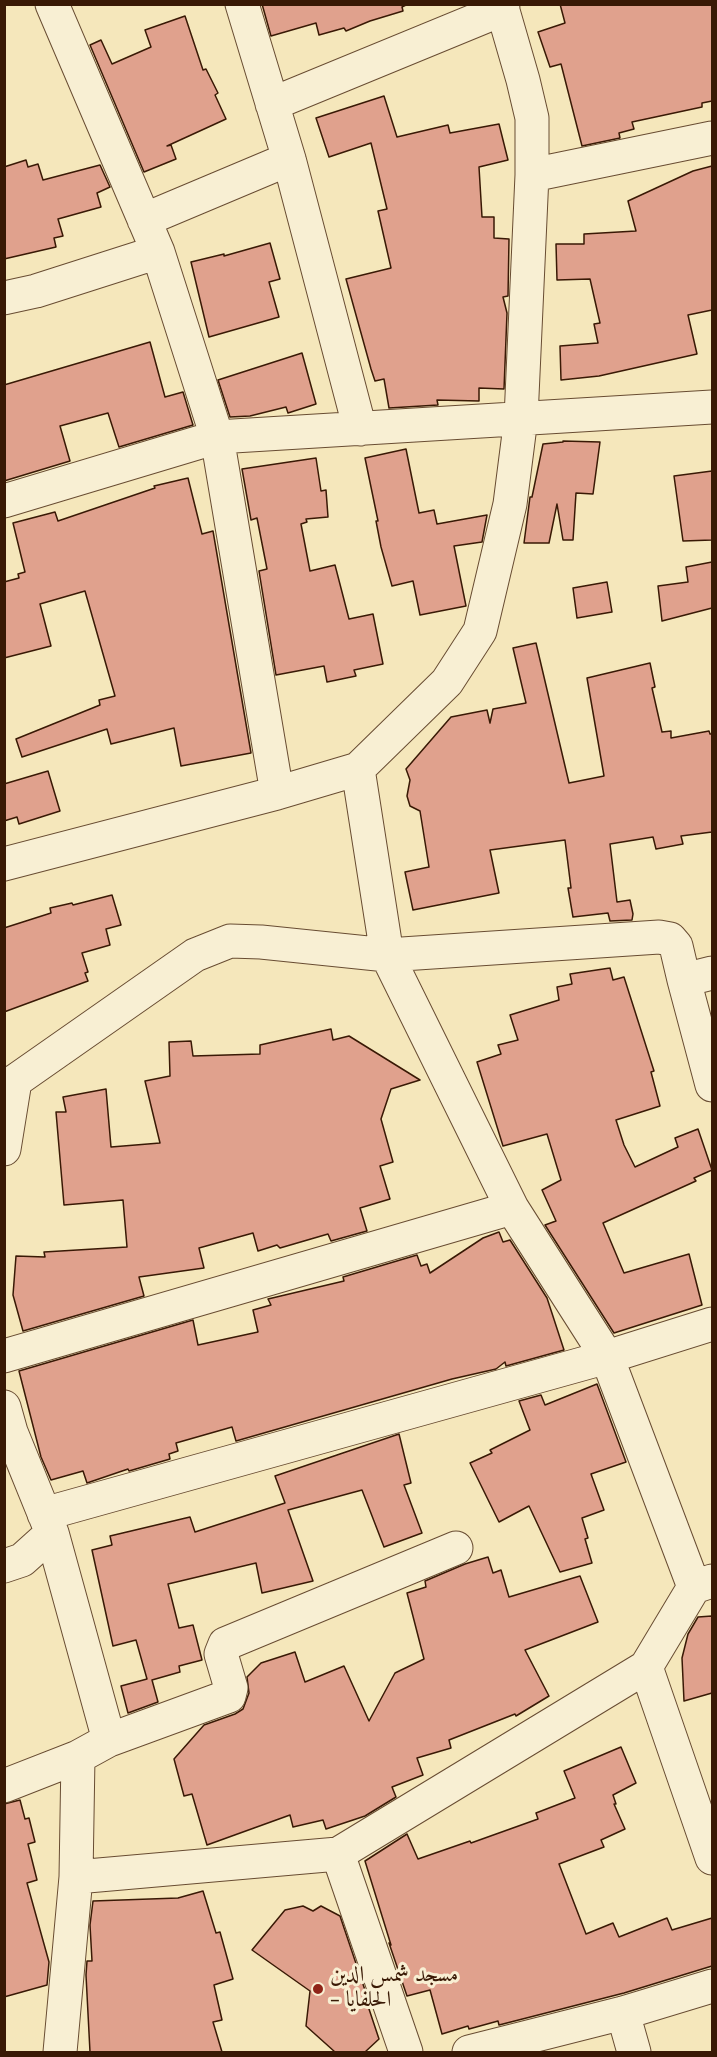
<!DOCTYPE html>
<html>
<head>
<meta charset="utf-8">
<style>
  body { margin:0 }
  #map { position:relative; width:717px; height:2057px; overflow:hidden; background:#f5e7bb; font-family:Cardo,serif }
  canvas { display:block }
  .frame { position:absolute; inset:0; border:6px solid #391905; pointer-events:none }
</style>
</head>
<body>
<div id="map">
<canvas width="717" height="2057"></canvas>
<div class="frame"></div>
</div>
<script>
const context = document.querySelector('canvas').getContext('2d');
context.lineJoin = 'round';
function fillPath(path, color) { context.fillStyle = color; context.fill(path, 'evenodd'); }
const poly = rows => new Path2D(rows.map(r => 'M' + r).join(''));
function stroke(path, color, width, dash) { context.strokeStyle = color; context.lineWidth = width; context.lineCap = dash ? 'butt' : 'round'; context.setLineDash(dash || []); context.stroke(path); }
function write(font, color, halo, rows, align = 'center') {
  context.font = font + ' Cardo,Amiri,serif'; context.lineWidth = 6; context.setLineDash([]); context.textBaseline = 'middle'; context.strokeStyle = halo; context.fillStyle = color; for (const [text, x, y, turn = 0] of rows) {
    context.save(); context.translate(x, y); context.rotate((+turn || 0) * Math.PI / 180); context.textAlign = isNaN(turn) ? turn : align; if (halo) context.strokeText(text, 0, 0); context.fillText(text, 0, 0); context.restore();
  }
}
const building = poly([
  [262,4,408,4,402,7,403,11,370,21,346,31,344,28,319,35,316,23,271,36,262,4],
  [560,4,712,4,712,101,702,103,702,107,632,122,634,129,619,133,620,138,582,146,561,64,550,67,538,32,565,23,560,4],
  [185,16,203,70,206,69,218,93,215,95,226,119,167,146,171,145,176,159,144,172,90,45,101,40,112,64,151,47,145,30,185,16],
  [384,96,397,137,448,125,450,133,499,124,508,160,479,167,482,217,494,217,494,238,509,239,508,296,503,297,507,313,504,389,479,388,479,401,437,400,438,405,389,408,384,379,375,381,371,369,346,279,391,268,378,211,387,209,371,143,329,157,316,118,384,96],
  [26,160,28,167,38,164,43,180,100,165,110,187,97,193,101,207,58,219,63,236,54,238,56,247,4,259,4,167,26,160],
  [712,166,712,310,688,315,697,354,599,376,561,380,560,346,598,343,594,324,600,323,590,279,557,280,556,244,584,244,584,234,636,231,628,201,693,171,712,166],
  [270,243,280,279,269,282,279,317,209,337,191,262,224,254,224,256,270,243],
  [150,342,165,397,183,392,193,425,119,447,108,413,60,426,70,461,4,481,4,385,150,342],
  [302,353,316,404,288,413,286,407,250,416,230,417,218,380,302,353],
  [563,441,600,442,593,494,576,493,573,540,563,540,557,504,549,543,524,543,530,497,532,497,543,444,563,442,563,441],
  [406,449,419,513,434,510,437,524,487,515,482,542,454,546,466,606,420,615,413,581,392,586,381,547,376,521,378,521,365,458,406,449],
  [316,458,321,491,326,490,328,517,306,519,307,522,301,524,310,571,335,565,349,619,373,614,383,664,354,670,356,676,327,682,324,666,276,675,259,571,267,569,257,518,251,520,242,469,316,458],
  [712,471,712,540,683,541,674,476,712,471],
  [188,478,202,534,213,531,251,753,181,766,174,728,111,744,107,729,22,757,16,739,100,705,99,700,115,696,85,591,40,604,51,646,4,658,4,582,19,578,18,574,25,572,13,523,55,512,58,521,155,488,154,486,188,478],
  [712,562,712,608,662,621,658,586,688,582,686,567,712,562],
  [607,582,612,612,577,618,573,588,607,582],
  [536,643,569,783,604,776,587,678,650,663,655,687,652,688,662,732,671,731,671,738,709,731,710,734,712,734,712,832,681,836,683,844,656,849,653,837,610,844,617,902,630,900,633,914,632,920,610,921,608,913,573,917,568,888,571,888,565,840,490,850,499,893,413,910,405,872,429,867,420,811,410,806,407,796,410,780,406,769,451,717,487,710,490,723,493,709,526,703,513,648,536,643],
  [48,771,60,811,19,824,17,817,4,821,4,784,48,771],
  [112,895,121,925,106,929,110,945,82,953,88,972,85,973,88,981,4,1012,4,928,51,913,50,908,72,903,73,905,112,895],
  [610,968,613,980,624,977,654,1071,651,1072,660,1106,616,1120,624,1145,635,1167,678,1147,675,1138,698,1129,712,1170,694,1178,696,1181,603,1223,624,1273,689,1254,702,1305,614,1333,545,1225,556,1221,542,1190,561,1180,547,1134,503,1146,477,1062,501,1054,498,1045,518,1040,510,1015,559,1000,557,987,572,984,570,974,610,968],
  [331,1029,333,1040,349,1036,420,1080,391,1089,381,1119,393,1162,380,1166,390,1199,360,1208,367,1231,331,1241,328,1234,280,1248,277,1245,258,1251,253,1233,199,1248,204,1268,139,1277,144,1296,23,1331,13,1295,16,1256,45,1257,44,1252,127,1247,123,1200,64,1205,56,1112,66,1112,63,1097,106,1089,111,1147,160,1143,145,1081,170,1076,169,1042,191,1041,193,1056,260,1054,260,1045,331,1029],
  [499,1232,503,1242,510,1240,547,1298,564,1350,506,1366,505,1362,496,1369,452,1379,236,1441,232,1427,176,1443,178,1451,169,1454,170,1459,129,1471,128,1469,87,1483,83,1471,51,1480,41,1457,19,1371,193,1320,198,1345,258,1332,253,1310,271,1305,268,1299,344,1281,343,1277,417,1255,421,1266,427,1264,430,1273,483,1238,499,1232],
  [597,1384,626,1462,591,1474,604,1510,582,1518,588,1538,585,1539,592,1563,560,1572,529,1506,499,1522,470,1463,492,1453,490,1450,530,1430,519,1401,541,1395,545,1405,597,1384],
  [399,1434,411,1483,404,1485,422,1533,384,1547,362,1490,288,1510,313,1581,262,1593,256,1563,168,1584,179,1628,193,1625,202,1660,179,1666,180,1672,152,1680,158,1702,128,1713,121,1686,147,1679,136,1640,113,1646,92,1550,112,1545,110,1536,190,1517,195,1532,285,1503,275,1476,399,1434],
  [488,1557,493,1573,501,1570,509,1597,580,1576,598,1622,525,1650,549,1696,516,1716,515,1714,449,1740,451,1748,417,1758,423,1775,392,1787,396,1797,365,1816,326,1829,323,1820,293,1827,290,1815,207,1845,192,1794,184,1796,174,1759,204,1725,235,1714,243,1709,249,1693,247,1677,261,1663,295,1652,305,1682,344,1666,369,1721,395,1673,424,1659,407,1593,426,1587,425,1581,465,1564,488,1557],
  [712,1616,712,1693,684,1701,682,1658,688,1634,698,1617,712,1616],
  [621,1747,636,1783,613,1795,616,1804,614,1804,625,1829,601,1840,604,1847,559,1864,586,1934,613,1923,619,1937,667,1918,672,1930,712,1918,712,1966,624,1993,499,2025,498,2021,469,2029,468,2026,442,2034,430,1990,407,1996,389,1943,391,1945,365,1861,407,1834,418,1859,470,1841,471,1843,538,1819,536,1813,575,1798,564,1771,621,1747],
  [20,1800,25,1819,29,1818,35,1842,28,1844,37,1880,27,1883,49,1962,47,1985,4,1997,4,1804,20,1800],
  [203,1891,216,1933,220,1932,233,1979,214,1985,222,2020,213,2022,222,2052,90,2052,86,1975,87,1961,92,1961,90,1925,93,1901,178,1898,203,1891],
  [303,1906,313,1911,321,1906,340,1916,370,2005,368,2006,379,2039,365,2052,335,2052,306,2026,310,1991,252,1950,285,1910,303,1906]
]);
fillPath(building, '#e0a18d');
stroke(building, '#391905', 1.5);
const minor = poly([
  [52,4,158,252,217,437,277,793],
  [242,4,289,159,360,429],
  [272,104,503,9],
  [532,175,712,138],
  [144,220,289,159],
  [4,298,36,291,158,252],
  [4,501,217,437,712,407],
  [358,769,387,955,512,1208,607,1357,694,1587],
  [4,864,277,793,358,769,447,682,480,631,510,504,521,418,532,175,532,118,523,80,501,4],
  [684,980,712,1085],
  [4,1086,15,1081,195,955,230,941,261,942,387,955,659,937,670,939,676,946,684,980,712,973],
  [4,1149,15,1081],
  [4,1356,512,1208],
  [4,1407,11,1432,52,1533,109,1740,78,1757,4,1786],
  [44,1514,607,1357,712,1324],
  [4,1566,22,1560,52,1533],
  [646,1667,712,1858],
  [109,1740,229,1696,231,1688,221,1654,225,1644,456,1548],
  [338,1854,406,2052],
  [76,1877,338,1854,646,1667,694,1587,712,1581],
  [623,2013,634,2052],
  [60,2052,76,1877,78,1757],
  [469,2052,623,2013,712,1986]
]);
stroke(minor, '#684c32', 35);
stroke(minor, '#f8efd3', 33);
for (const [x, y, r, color] of [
  [318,1989,6,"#8f2418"]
]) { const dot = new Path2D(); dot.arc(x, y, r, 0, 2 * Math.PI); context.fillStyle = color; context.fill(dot); stroke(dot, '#f8efd3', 2); }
write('22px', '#391905', '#f8efd3', [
  ["مسجد شمس الدين",330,1976],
  ["- الحلفايا",330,2001]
], 'left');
</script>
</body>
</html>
